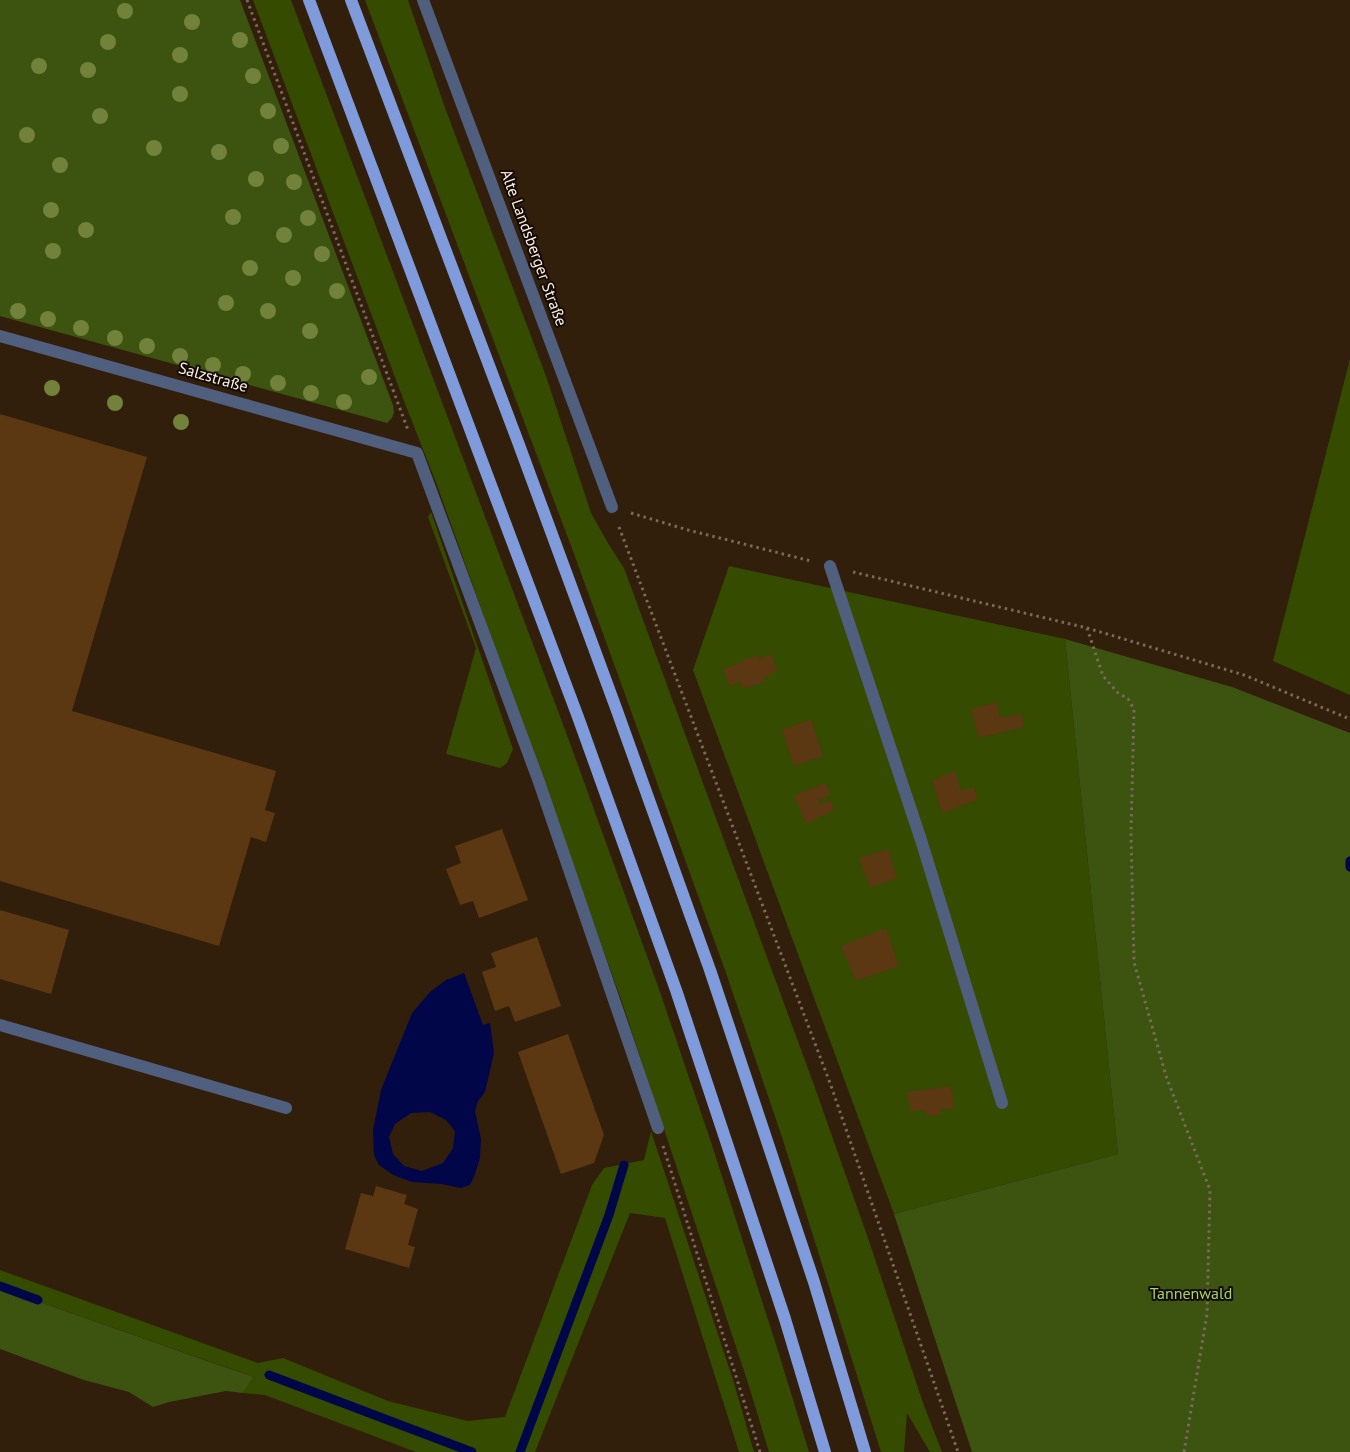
<!DOCTYPE html>
<html>
<head>
<meta charset="utf-8">
<style>
  body { margin:0 }
  canvas { display:block; background:#311e0b }
</style>
</head>
<body>
<canvas width="1350" height="1452"></canvas>
<script>
const context = document.querySelector('canvas').getContext('2d');
context.lineJoin = 'round';
function fillPath(path, color) { context.fillStyle = color; context.fill(path, 'evenodd'); }
const poly = rows => new Path2D(rows.map(r => 'M' + r).join(''));
function stroke(path, color, width, dash) { context.strokeStyle = color; context.lineWidth = width; context.lineCap = dash ? 'butt' : 'round'; context.setLineDash(dash || []); context.stroke(path); }
function write(font, color, halo, rows, align = 'center') {
  context.font = font + ' "PT Sans",sans-serif'; context.lineWidth = 4; context.setLineDash([]); context.textBaseline = 'middle'; context.strokeStyle = halo; context.fillStyle = color; for (const [text, x, y, turn = 0] of rows) {
    context.save(); context.translate(x, y); context.rotate((+turn || 0) * Math.PI / 180); context.textAlign = isNaN(turn) ? turn : align; if (halo) context.strokeText(text, 0, 0); context.fillText(text, 0, 0); context.restore();
  }
}
fillPath(poly([
  [253,0,291,0,567,735,660,992,711,1142,779,1354,809,1452,769,1452,747,1380,623,1005,437,485,404,401],
  [365,0,408,0,444,105,546,376,591,513,609,545,624,568,814,1085,869,1241,923,1403,942,1452,930,1452,907,1413,904,1452,881,1452,782,1137,725,970,573,551],
  [1350,359,1350,695,1273,661],
  [431,512,513,749,507,763,500,768,446,754,476,648,428,517],
  [729,566,1065,639,1118,1154,894,1214,693,670],
  [651,1131,734,1383,754,1452,739,1452,665,1218,630,1213,535,1452,416,1452,265,1395,243,1393,254,1377,0,1288,0,1270,258,1363,283,1358,388,1401,468,1421,505,1417,592,1185,604,1168,644,1160]
]), '#344b00');
fillPath(poly([
  [0,0,240,0,393,405,394,412,392,418,387,423,0,316],
  [1065,639,1232,687,1350,733,1350,1452,972,1452,894,1214,1118,1154],
  [0,1288,216,1364,254,1377,243,1393,226,1391,169,1402,153,1407,129,1392,84,1380,0,1349]
]), '#3c5410');
fillPath(poly([
  [464,973,483,1025,490,1023,494,1053,485,1092,478,1101,475,1111,481,1139,480,1158,474,1177,470,1185,461,1188,441,1184,412,1182,393,1175,379,1165,374,1155,373,1130,381,1090,412,1013,430,992,446,980],
  [430,1112,446,1120,455,1131,453,1148,443,1163,422,1171,404,1166,393,1154,389,1137,395,1124,411,1113]
]), '#000648');
stroke(poly([
  [1350,861,1350,867],
  [0,1286,38,1300],
  [269,1375,472,1452],
  [520,1452,609,1215,624,1165]
]), '#000648', 9);
fillPath(poly([
  [0,414,147,457,72,711,276,771,265,810,275,813,266,842,251,837,219,946,0,881],
  [758,654,759,659,771,654,777,671,764,677,765,682,742,689,740,682,730,686,723,670],
  [996,702,1000,718,1022,714,1024,727,979,738,971,709],
  [811,719,823,756,794,766,782,730],
  [955,771,961,791,974,787,977,800,942,813,932,780],
  [825,783,831,795,819,800,820,804,831,800,834,810,806,824,794,795],
  [502,829,528,900,479,918,473,901,460,905,446,869,461,863,455,846],
  [888,849,897,878,870,888,859,858],
  [0,910,69,930,51,994,0,979],
  [886,928,899,966,856,981,841,946],
  [537,937,561,1006,515,1022,509,1006,495,1011,482,972,496,967,491,953],
  [568,1034,604,1135,594,1163,561,1174,518,1052],
  [951,1086,954,1108,940,1110,940,1115,926,1116,925,1110,910,1111,907,1092],
  [376,1186,407,1195,404,1204,418,1209,408,1245,415,1247,409,1268,345,1249,361,1193,373,1196]
]), '#5b3712');
stroke(poly([
  [247,0,408,430],
  [631,513,688,530,811,561],
  [619,527,830,1083,958,1452],
  [853,572,1087,628,1244,675,1350,719],
  [1087,628,1103,676,1117,692,1128,699,1134,709,1131,832,1134,962,1166,1076,1210,1190,1207,1314,1184,1452],
  [663,1146,760,1452]
]), '#7b6a5a', 3, [2.5, 4]);
stroke(poly([
  [423,0,612,507],
  [0,336,417,453,539,782,658,1128],
  [830,566,921,840,1002,1103],
  [0,1025,286,1108]
]), '#515f7e', 12);
stroke(poly([
  [309,0,578,717,676,990,785,1319,825,1452],
  [351,0,518,442,616,708,710,970,814,1282,865,1452]
]), '#7f9bdc', 12);
context.fillStyle = '#72823b';
for (const [x, y] of [
  [125,11],
  [192,22],
  [240,40],
  [108,42],
  [180,55],
  [39,66],
  [88,70],
  [253,76],
  [180,94],
  [268,111],
  [100,116],
  [27,135],
  [281,146],
  [154,148],
  [219,152],
  [60,165],
  [256,179],
  [294,182],
  [51,210],
  [233,217],
  [308,218],
  [86,230],
  [284,235],
  [53,251],
  [322,254],
  [250,268],
  [293,278],
  [337,291],
  [226,303],
  [18,311],
  [268,311],
  [48,319],
  [81,328],
  [310,331],
  [115,338],
  [147,346],
  [180,356],
  [213,365],
  [243,374],
  [369,377],
  [278,383],
  [52,388],
  [311,393],
  [344,402],
  [115,403],
  [181,422]
]) { context.beginPath(); context.arc(x, y, 8, 0, 2 * Math.PI); context.fill(); }
write('16px', '#fef0e5', '#120a04', [
  ["Alte Landsberger Straße",533,248,70],
  ["Salzstraße",213,378,16]
]);
write('16px', '#a8d463', '#120a04', [
  ["Tannenwald",1191,1294]
]);
</script>
</body>
</html>
